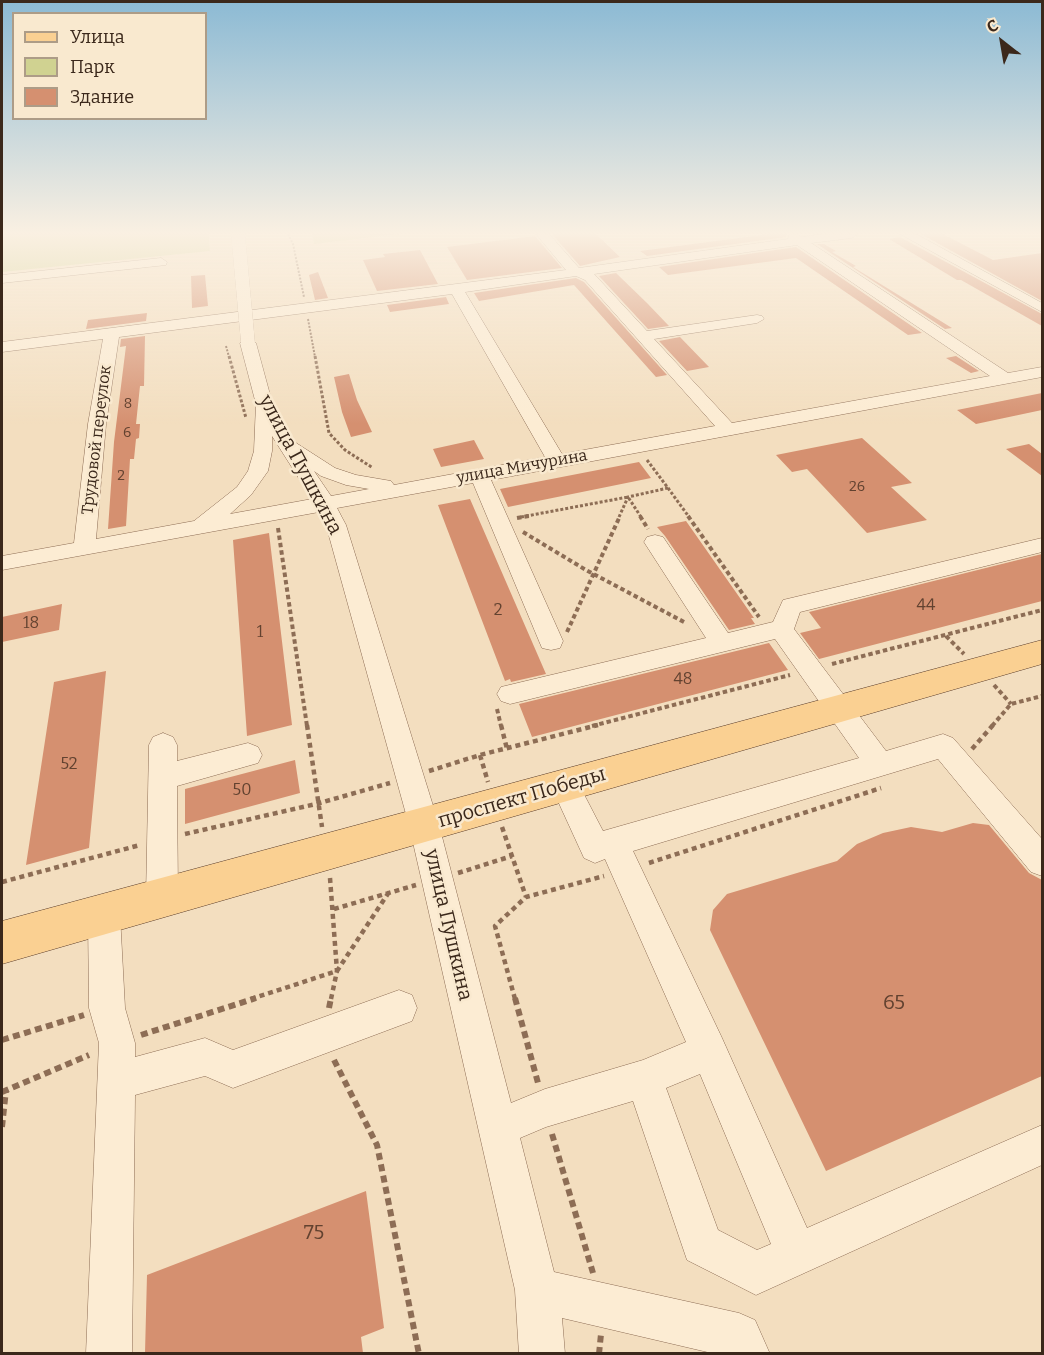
<!DOCTYPE html>
<html>
<head>
<meta charset="utf-8">
<style>
  body { margin:0 }
  #map { position:relative; width:1044px; height:1355px; overflow:hidden; background:#f3debf; font-family:Bitter,serif }
  canvas { display:block }
  .frame { position:absolute; inset:0; border:3px solid #3b281b; pointer-events:none }
  .legend { position:absolute; left:12px; top:12px; width:195px; height:108px; box-sizing:border-box; background:#f9e9cf; border:2px solid #ad9c87; margin:0; padding:8px 10px; list-style:none; font-size:18px; color:#3b281b }
  .legend li { display:flex; align-items:center; gap:12px; height:30px }
  .legend b { width:30px; border:2px solid #ad9c87 }
  .north { position:absolute; left:972px; top:12px; width:60px; height:60px; -webkit-text-stroke:4px #f9e9cf; paint-order:stroke; rotate:329deg; font-size:16px; font-weight:700; line-height:24px; text-align:center; color:#3b281b }
  .north::after { content:''; display:block; margin:auto; width:21px; height:27px; background:#3b281b; clip-path:polygon(50% 0,100% 100%,50% 72%,0 100%) }
</style>
</head>
<body>
<div id="map">
<canvas width="1044" height="1355"></canvas>
<div class="frame"></div>
<ul class="legend">
<li><b style="height:8px;background:#fad092"></b>Улица</li>
<li><b style="height:16px;background:#d0d291"></b>Парк</li>
<li><b style="height:16px;background:#d59070"></b>Здание</li>
</ul>
<div class="north">С</div>
</div>
<script>
const context = document.querySelector('canvas').getContext('2d');
context.lineJoin = 'round';
function fillPath(path, color) { context.fillStyle = color; context.fill(path, 'evenodd'); }
const poly = rows => new Path2D(rows.map(r => 'M' + r).join(''));
function stroke(path, color, width, dash) { context.strokeStyle = color; context.lineWidth = width; context.lineCap = dash ? 'butt' : 'round'; context.setLineDash(dash || []); context.stroke(path); }
function write(font, color, halo, rows, align = 'center') {
  context.font = font + ' Bitter,serif'; context.lineWidth = 5; context.setLineDash([]); context.textBaseline = 'middle'; context.strokeStyle = halo; context.fillStyle = color; for (const [text, x, y, turn = 0] of rows) {
    context.save(); context.translate(x, y); context.rotate((+turn || 0) * Math.PI / 180); context.textAlign = isNaN(turn) ? turn : align; if (halo) context.strokeText(text, 0, 0); context.fillText(text, 0, 0); context.restore();
  }
}
fillPath(poly([
  [2,234,209,234,210,251,2,272],
  [312,234,400,234,314,244]
]), '#d0d291');
fillPath(poly([
  [552,234,596,234,620,257,580,266],
  [769,234,787,234,786,237,647,256,640,251],
  [921,234,943,234,993,260,1042,253,1042,301],
  [535,236,562,268,467,280,447,247],
  [900,237,1042,314,1042,326,961,280,957,280,889,239],
  [817,244,824,244,836,251,832,252,856,266,853,267,952,328,945,329],
  [796,247,922,333,908,335,796,258,668,275,659,267],
  [420,250,438,284,377,291,363,260,385,257,383,254],
  [318,272,328,298,315,300,309,275],
  [616,273,647,303,669,326,648,329,599,276],
  [205,275,208,306,192,308,191,276],
  [576,278,584,282,667,375,656,377,574,285,479,301,474,293],
  [446,297,449,304,390,312,387,305],
  [147,313,146,321,86,329,88,320],
  [145,336,144,386,140,386,136,424,140,424,139,438,136,439,134,459,130,459,126,526,108,529,114,442,126,346,120,347,121,339],
  [680,337,709,367,687,371,659,341],
  [956,356,979,371,971,373,946,358],
  [349,374,357,400,372,432,351,437,342,412,334,377],
  [1042,393,1042,410,976,424,957,410],
  [862,438,912,483,891,487,927,520,867,533,807,469,792,472,776,455],
  [474,440,484,459,441,467,433,449],
  [1029,444,1042,454,1042,476,1006,449],
  [639,462,651,478,508,507,500,489],
  [470,499,546,674,511,682,510,679,505,681,438,505],
  [686,521,754,618,751,618,755,624,729,630,665,536,657,527],
  [269,533,292,725,247,736,233,540],
  [1042,554,1042,601,819,659,800,633,821,628,809,612],
  [62,604,59,630,2,642,2,617],
  [769,643,788,670,532,737,519,704],
  [106,671,89,848,26,865,54,682],
  [295,760,300,793,185,824,185,789],
  [973,823,989,825,1029,873,1042,880,1042,1076,826,1171,710,930,713,910,727,894,837,861,857,844,883,833,911,827,942,832],
  [366,1191,384,1328,361,1337,363,1353,145,1353,147,1275]
]), '#d59070');
const minor = poly([
  [536,234,549,234,579,268,788,239,789,234,797,234,802,237,823,234,858,234,852,238,811,243,1008,373,1042,367,1042,377,491,480,563,641,560,648,551,650,542,648,539,641,473,483,337,508,346,525,439,825,511,1103,545,1089,643,1060,686,1042,605,859,595,863,584,858,551,786,555,777,565,773,575,777,603,831,859,758,775,639,510,704,501,701,497,694,501,687,706,638,644,542,647,537,655,535,663,537,728,633,773,622,783,600,1042,538,1042,552,800,612,794,629,886,751,943,734,953,738,1042,839,1042,876,1031,872,938,759,633,851,722,1038,807,1228,1042,1125,1042,1165,756,1295,687,1260,633,1101,546,1127,520,1138,554,1272,739,1313,755,1320,770,1354,716,1354,562,1318,565,1354,519,1354,515,1290,409,825,326,525,319,512,2,570,2,556,74,543,88,424,103,339,2,352,2,342,566,270,536,234],
  [797,245,990,376,732,423,654,339,757,323,764,319,762,316,757,315,647,331,594,274,797,245],
  [576,276,585,280,715,426,562,454,465,292,576,276],
  [452,294,545,457,394,485,391,481,356,475,335,468,293,441,272,402,256,343,248,338,240,343,256,404,254,451,248,471,237,487,194,521,96,539,106,424,119,337,452,294],
  [272,436,312,499,230,514,251,495,268,471,272,451,272,436],
  [314,471,321,476,346,485,369,489,331,496,314,471],
  [700,1074,771,1244,757,1250,718,1230,666,1088,700,1074],
  [900,234,916,234,1042,303,1042,312,900,234],
  [161,258,167,262,166,265,2,283,2,275,161,258],
  [163,733,173,737,177,745,177,761,248,743,258,747,262,755,258,763,177,786,178,898,173,909,162,914,151,909,146,898,149,745,153,737,163,733],
  [104,899,116,903,120,915,125,1008,135,1043,135,1057,205,1038,233,1050,399,990,412,995,417,1008,412,1021,233,1088,205,1076,135,1095,132,1354,86,1354,99,1043,89,1008,88,915,92,903,104,899]
]);
const major = poly([
  [1042,640,1042,664,2,964,2,921,1042,640]
]);
stroke(minor, '#8d6d55', 1);
stroke(major, '#5a3c2a', 1);
stroke(poly([
  [288,234,293,244,304,297],
  [308,319,315,357],
  [226,346,229,357]
]), '#8d6d55', 2, [2, 1.5]);
stroke(poly([
  [229,356,246,418],
  [315,356,329,433,345,450,373,468],
  [668,488,689,517],
  [521,517,628,497,641,517],
  [619,517,628,497,668,488,647,460]
]), '#8d6d55', 3, [3, 2]);
stroke(poly([
  [640,516,648,529],
  [688,516,759,617],
  [517,518,529,516],
  [278,528,307,726],
  [523,532,586,570,684,622],
  [567,632,620,516],
  [946,636,964,654],
  [832,664,1042,610],
  [994,685,1011,704],
  [497,709,501,726],
  [592,726,790,675],
  [992,726,1011,704,1042,696]
]), '#8d6d55', 4, [4.5, 3]);
stroke(poly([
  [307,725,322,827],
  [501,725,507,749],
  [972,749,993,725],
  [480,755,488,782],
  [429,771,480,755,598,725],
  [502,827,526,897],
  [185,834,316,804,390,783],
  [649,863,881,788],
  [458,873,512,856],
  [330,878,337,971,331,999],
  [2,882,140,845],
  [334,909,416,885],
  [251,999,337,971,389,892],
  [515,999,495,926,526,897,604,876]
]), '#8d6d55', 4.5, [5, 4]);
stroke(poly([
  [515,998,538,1083],
  [329,1008,331,998],
  [141,1035,256,998],
  [2,1040,84,1015],
  [334,1060,377,1145,419,1354],
  [2,1092,89,1055],
  [2,1127,6,1090],
  [552,1134,593,1273],
  [599,1354,601,1334]
]), '#8d6d55', 6, [7, 4.5]);
fillPath(minor, '#fcecd3');
fillPath(major, '#fad092');
const minorBridge = poly([
  [238,234,248,343]
]);
stroke(minorBridge, '#8d6d55', 14, []);
stroke(minorBridge, '#fcecd3', 14);
const sky = context.createLinearGradient(0, 0, 0, 424);
sky.addColorStop(0, '#8cbad4');
sky.addColorStop(0.55, '#faf0e2');
sky.addColorStop(1, '#faf0e200');
context.fillStyle = sky;
context.fillRect(0, 0, 1044, 424);
write('14px', '#624230', null, [
  ["8",128,404],
  ["6",127,433],
  ["2",121,476],
  ["26",857,487]
]);
write('16px', '#3b281b', '#f9e9cf', [
  ["Трудовой переулок",97,440,-83],
  ["улица Мичурина",522,467,-10]
]);
write('16px', '#624230', null, [
  ["44",926,606],
  ["2",498,611],
  ["18",31,624],
  ["1",260,633],
  ["48",683,680],
  ["52",69,765],
  ["50",242,791]
]);
write('20px', '#3b281b', '#f9e9cf', [
  ["улица Пушкина",300,465,62],
  ["проспект Победы",522,798,-16],
  ["улица Пушкина",448,925,77]
]);
write('20px', '#624230', null, [
  ["65",894,1003],
  ["75",314,1233]
]);
</script>
</body>
</html>
